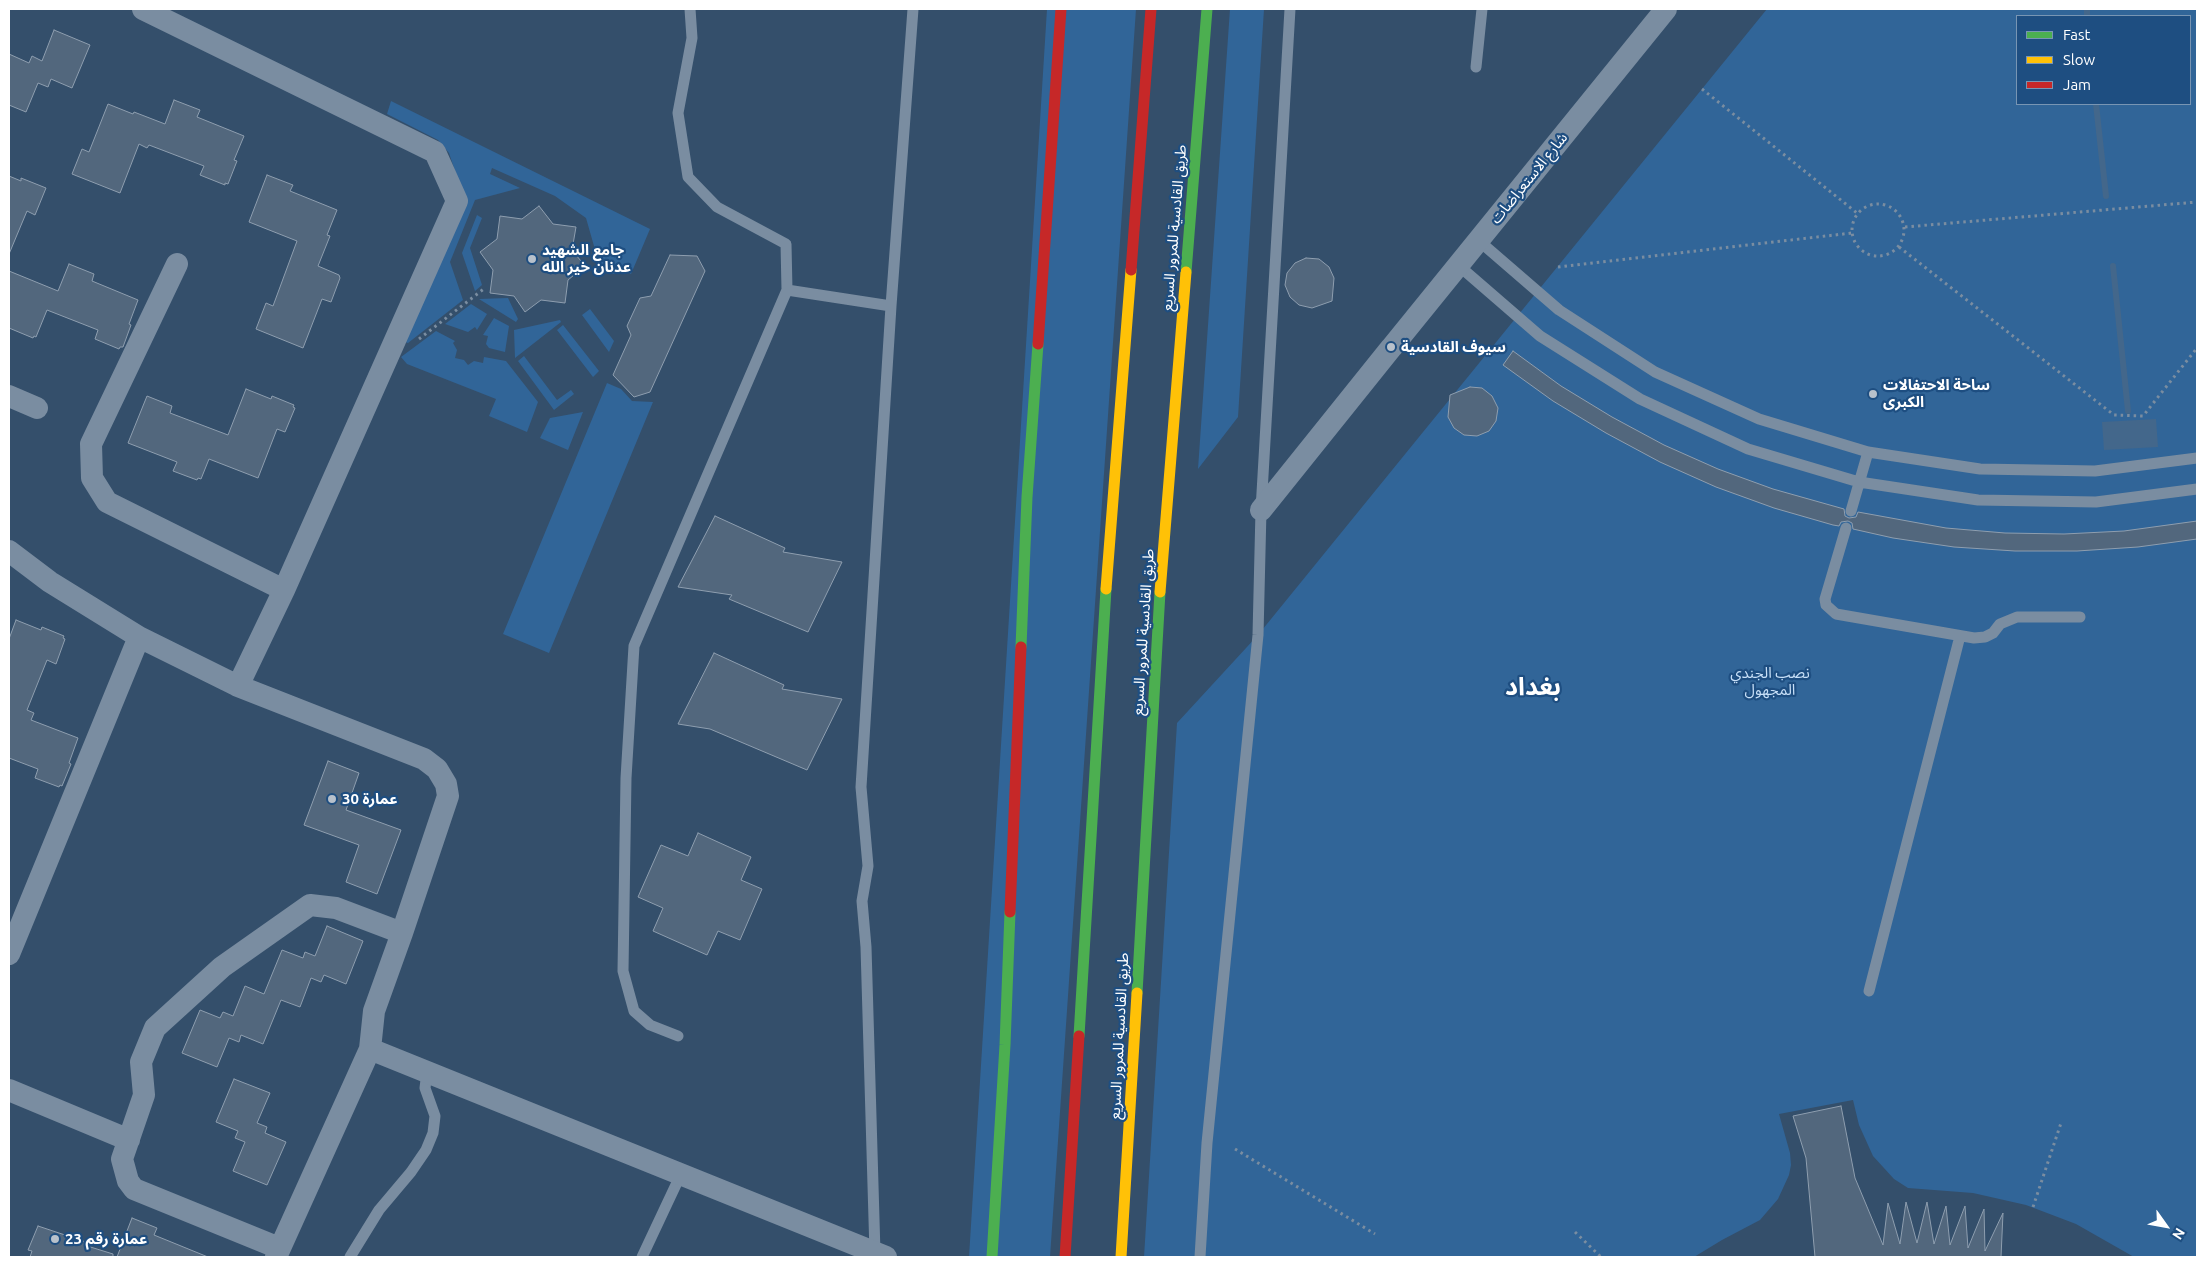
<!DOCTYPE html>
<html>
<head>
<meta charset="utf-8">
<style>
  body { margin:0 }
  #map { position:relative; width:2206px; height:1266px; overflow:hidden; background:#344f6b; font-family:Ubuntu,sans-serif }
  canvas { display:block }
  .frame { position:absolute; inset:0; border:10px solid #fff; pointer-events:none }
  .legend { position:absolute; left:2016px; top:15px; width:175px; height:90px; box-sizing:border-box; background:#1e4e81; border:1px solid #7895b3; margin:0; padding:6px 9px; list-style:none; font-size:15px; color:#fff }
  .legend li { display:flex; align-items:center; gap:10px; height:25px }
  .legend b { width:25px; border:1px solid #7895b3 }
  .north { position:absolute; left:2141px; top:1201px; width:50px; height:50px; -webkit-text-stroke:4px #1e4e81; paint-order:stroke; rotate:122deg; font-size:14px; font-weight:700; line-height:20px; text-align:center; color:#fff }
  .north::after { content:''; display:block; margin:auto; width:18px; height:22px; background:#fff; clip-path:polygon(50% 0,100% 100%,50% 72%,0 100%) }
</style>
</head>
<body>
<div id="map">
<canvas width="2206" height="1266"></canvas>
<div class="frame"></div>
<ul class="legend">
<li><b style="height:6px;background:#4caf50"></b>Fast</li>
<li><b style="height:6px;background:#ffc107"></b>Slow</li>
<li><b style="height:6px;background:#c62828"></b>Jam</li>
</ul>
<div class="north">N</div>
</div>
<script>
const context = document.querySelector('canvas').getContext('2d');
context.lineJoin = 'round';
function fillPath(path, color) { context.fillStyle = color; context.fill(path, 'evenodd'); }
const poly = rows => new Path2D(rows.map(r => 'M' + r).join(''));
function stroke(path, color, width, dash) { context.strokeStyle = color; context.lineWidth = width; context.lineCap = dash ? 'butt' : 'round'; context.setLineDash(dash || []); context.stroke(path); }
function write(font, color, halo, rows, align = 'center') {
  context.font = font + ' Ubuntu,"Noto Sans Arabic",sans-serif'; context.lineWidth = 4.5; context.setLineDash([]); context.textBaseline = 'middle'; context.strokeStyle = halo; context.fillStyle = color; for (const [text, x, y, turn = 0] of rows) {
    context.save(); context.translate(x, y); context.rotate((+turn || 0) * Math.PI / 180); context.textAlign = isNaN(turn) ? turn : align; if (halo) context.strokeText(text, 0, 0); context.fillText(text, 0, 0); context.restore();
  }
}
fillPath(poly([
  [1047,9,1136,9,1050,1257,969,1257],
  [1230,9,1264,9,1238,417,1198,469],
  [1767,9,2197,9,2197,1257,2134,1257,2076,1224,2026,1205,1973,1193,1908,1188,1894,1179,1873,1156,1859,1125,1853,1100,1779,1114,1790,1153,1791,1165,1789,1175,1778,1199,1760,1220,1722,1240,1694,1257,1144,1257,1177,723,1258,635],
  [2017,16,2190,16,2190,104,2017,104],
  [391,101,650,229,631,274,624,270,615,274,607,273,600,267,586,218,555,196,492,168,490,174,520,188,475,200,450,262,463,300,408,343,399,340,463,195,449,153,438,140,387,114],
  [477,215,482,218,470,248,482,285,475,291,462,253],
  [508,298,518,319,516,322,479,299],
  [471,304,487,314,477,330,475,327,468,332,445,324],
  [590,309,614,341,609,352,582,315],
  [494,318,509,326,505,352,489,348,486,344,488,336,483,335],
  [560,320,561,322,515,358,514,330],
  [563,325,599,371,593,377,557,330],
  [436,331,455,341,453,343,457,350,455,358,464,360,468,365,474,361,483,363,484,357,506,361,538,402,527,432,489,416,496,399,407,364,401,357],
  [524,356,557,400,571,390,574,394,554,410,518,361],
  [607,383,621,389,632,401,653,402,549,653,503,634],
  [583,412,568,450,540,438,550,418]
]), '#316598');
fillPath(poly([
  [2156,419,2158,447,2104,450,2102,422]
]), '#43678b');
stroke(poly([
  [2087,9,2087,16],
  [2096,104,2106,196],
  [2113,266,2128,411]
]), '#43678b', 6);
const building = poly([
  [54,30,90,45,72,88,51,79,48,87,38,83,26,112,9,105,9,54,29,63,32,56,42,61,54,30],
  [174,100,200,110,197,117,244,136,234,160,237,161,228,184,225,183,225,185,200,175,204,166,149,145,147,148,139,144,120,193,72,174,82,149,89,152,108,104,133,114,134,112,165,124,174,100],
  [267,175,293,185,290,191,337,210,327,235,330,236,318,266,339,275,340,278,331,302,322,299,303,348,256,329,266,303,273,306,297,241,249,222,267,175],
  [9,176,21,181,21,178,46,188,35,215,27,211,9,254,9,176],
  [539,206,553,224,576,227,572,250,585,266,568,280,565,303,541,300,525,312,514,296,490,293,493,270,480,252,497,239,500,216,522,219,539,206],
  [670,255,697,256,705,271,650,392,634,397,613,375,631,335,627,326,640,298,651,296,670,255],
  [1306,258,1319,259,1329,267,1334,278,1332,301,1312,308,1299,305,1290,297,1285,285,1287,273,1295,263,1306,258],
  [69,264,94,274,92,281,138,300,129,324,131,325,123,347,120,347,119,349,95,339,98,330,47,310,36,337,34,336,33,338,9,328,9,271,58,291,69,264],
  [1513,351,1561,386,1612,417,1664,445,1718,469,1773,489,1844,509,1845,516,1849,518,1856,517,1858,512,1946,528,2005,533,2064,534,2124,531,2197,521,2197,539,2138,547,2077,551,2015,551,1954,547,1893,538,1853,529,1852,523,1848,521,1841,522,1839,526,1833,525,1774,508,1716,487,1660,462,1606,433,1553,401,1503,365,1513,351],
  [1470,387,1482,388,1492,396,1498,408,1496,421,1489,431,1477,436,1464,435,1454,428,1448,417,1450,395,1470,387],
  [246,389,271,399,272,396,294,405,293,407,295,408,285,432,277,429,258,478,209,459,201,479,198,478,197,480,173,471,177,462,128,443,147,396,172,406,170,413,228,435,246,389],
  [715,516,785,548,783,552,842,562,808,632,729,599,732,595,678,587,715,516],
  [16,620,41,630,42,627,64,636,63,638,65,639,56,664,47,660,27,710,34,713,31,720,78,738,69,763,71,764,62,786,60,785,59,787,35,778,38,769,9,758,9,639,16,620],
  [714,653,784,685,782,689,842,699,807,770,710,729,678,724,714,653],
  [328,761,359,773,346,810,401,830,377,894,346,882,359,845,304,825,328,761],
  [698,833,751,857,741,880,762,889,740,940,718,931,707,955,653,931,663,908,638,897,661,845,688,856,698,833],
  [327,926,363,941,346,984,324,975,321,982,311,978,300,1007,281,1000,263,1044,241,1035,239,1042,229,1038,217,1067,182,1053,200,1010,220,1018,223,1012,233,1016,245,986,264,994,282,950,303,958,305,952,315,956,327,926],
  [234,1079,270,1093,257,1123,267,1127,265,1133,286,1142,267,1185,233,1171,245,1142,235,1138,238,1131,216,1122,234,1079],
  [1841,1106,1855,1178,1883,1245,1888,1203,1900,1244,1906,1202,1917,1243,1927,1202,1934,1244,1946,1206,1950,1245,1965,1206,1968,1248,1984,1209,1985,1251,2003,1213,2001,1257,1815,1257,1806,1158,1793,1116,1841,1106],
  [132,1218,157,1228,154,1235,208,1257,117,1257,132,1218],
  [38,1226,86,1242,84,1245,113,1254,113,1257,30,1257,32,1251,28,1250,38,1226]
]);
fillPath(building, '#52677d');
stroke(building, '#8e9eaf', 1);
stroke(poly([
  [1702,89,1857,213],
  '1852 230a26 26 0 1 1 52 0a26 26 0 1 1-52 0Z',
  [1905,227,2197,202],
  [1899,247,2114,415,2143,416,2197,348],
  [1558,267,1852,233],
  [419,339,485,288],
  [1235,1149,1375,1234],
  [2033,1207,2061,1123],
  [1575,1232,1601,1257]
]), '#7a8da1', 3, [2.5, 4]);
stroke(poly([
  [1476,67,1482,9],
  [1478,240,1559,310,1655,372,1759,419,1868,452,1980,469,2095,471,2197,458],
  [1458,265,1540,336,1640,399,1748,449,1859,482,1978,500,2096,502,2197,489],
  [787,290,891,306],
  [1851,511,1868,452],
  [1846,528,1825,599,1826,605,1836,614,1974,638,1985,637,1993,633,2000,624,2017,617,2080,617],
  [1869,991,1960,636],
  [678,1036,650,1025,634,1011,623,971,626,778,634,646,787,290,786,244,717,207,688,177,678,113,692,38,690,9],
  [875,1253,866,947,862,901,868,866,861,787,891,306,913,9],
  [350,1257,379,1210,411,1172,426,1150,433,1133,435,1116,425,1088,427,1072],
  [642,1257,681,1174],
  [1200,1257,1207,1143,1258,635,1261,510,1290,9]
]), '#7a8da1', 11);
stroke(poly([
  [143,9,435,152,457,201,284,590,238,686],
  [177,264,91,444,92,478,107,502,284,590],
  [1392,347,1666,9],
  [9,396,37,408],
  [1261,510,1391,348],
  [9,551,50,582,139,637,238,686,424,759,437,769,446,784,448,796,402,933,374,1011,370,1049,276,1257],
  [9,954,139,637],
  [370,1049,886,1257],
  [9,1090,129,1140],
  [279,1248,134,1189,128,1181,122,1159,144,1095,141,1062,155,1028,222,967,310,905,336,908,402,933]
]), '#7a8da1', 22);
stroke(poly([
  [1186,272,1207,9],
  [1021,647,1027,497,1038,344],
  [1137,993,1160,592],
  [1079,1036,1106,589],
  [992,1257,1005,1045,1010,912]
]), '#4caf50', 11);
stroke(poly([
  [1106,589,1131,270],
  [1160,592,1186,272],
  [1121,1257,1137,993]
]), '#ffc107', 11);
stroke(poly([
  [1131,270,1151,9],
  [1038,344,1061,9],
  [1010,912,1021,647],
  [1065,1257,1079,1036]
]), '#c62828', 11);
for (const [x, y, r, color] of [
  [532,259,5,"#b8c1cb"],
  [1391,347,5,"#b8c1cb"],
  [1873,394,5,"#b8c1cb"],
  [332,799,5,"#b8c1cb"],
  [55,1239,5,"#b8c1cb"]
]) { const dot = new Path2D(); dot.arc(x, y, r, 0, 2 * Math.PI); context.fillStyle = color; context.fill(dot); stroke(dot, '#1e4e81', 2); }
write('15px', '#fff', '#1e4e81', [
  ["شارع الاستعراضات",1529,178,-51],
  ["طريق القادسية للمرور السريع",1174,228,-85],
  ["طريق القادسية للمرور السريع",1143,632,-86],
  ["طريق القادسية للمرور السريع",1119,1036,-87]
]);
write('bold 15px', '#fff', '#1e4e81', [
  ["جامع الشهيد",542,250],
  ["عدنان خير الله",542,267],
  ["سيوف القادسية",1401,347],
  ["ساحة الاحتفالات",1883,385],
  ["الكبرى",1883,402],
  ["عمارة 30",342,799],
  ["عمارة رقم 23",65,1239]
], 'left');
write('15px', '#c7dff7', '#1e4e81', [
  ["نصب الجندي",1770,673],
  ["المجهول",1770,690]
]);
write('bold 25px', '#fff', '#1e4e81', [
  ["بغداد",1533,687]
]);
</script>
</body>
</html>
